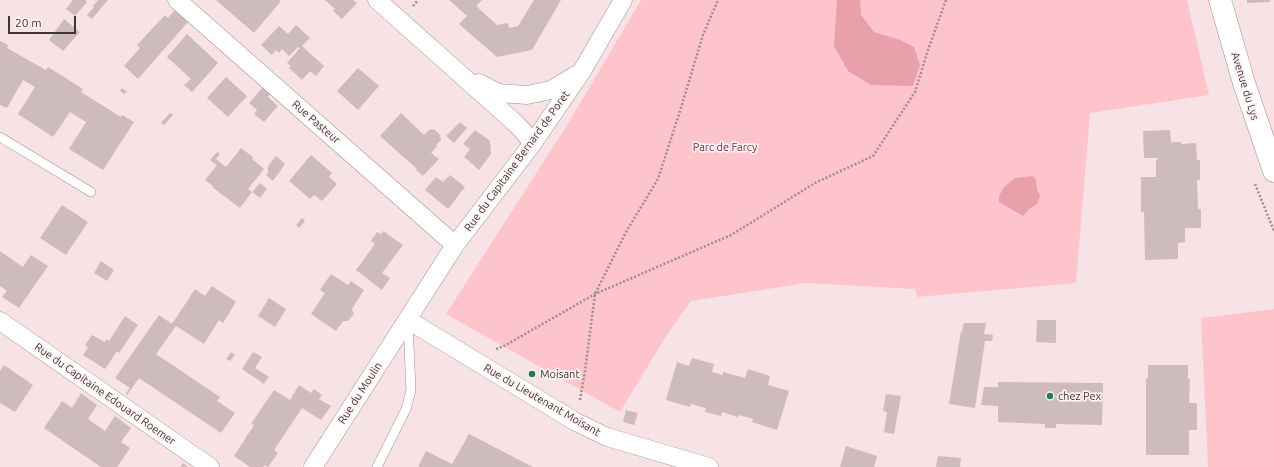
<!DOCTYPE html>
<html>
<head>
<meta charset="utf-8">
<style>
  body { margin:0 }
  #map { position:relative; width:1274px; height:467px; overflow:hidden; background:#f7e2e5; font-family:Ubuntu,sans-serif }
  canvas { display:block }
  .scale { position:absolute; left:8px; top:16px; width:68px; height:18px; box-sizing:border-box; border:2px solid #3d3536; border-top:0; padding-left:5px; font-size:12px; line-height:14px; white-space:nowrap; color:#3d3536; -webkit-text-stroke:3px #fff2f3; paint-order:stroke }
</style>
</head>
<body>
<div id="map">
<canvas width="1274" height="467"></canvas>
<div class="scale">20 m</div>
</div>
<script>
const context = document.querySelector('canvas').getContext('2d');
context.lineJoin = 'round';
function fillPath(path, color) { context.fillStyle = color; context.fill(path, 'evenodd'); }
const poly = rows => new Path2D(rows.map(r => 'M' + r).join(''));
function stroke(path, color, width, dash) { context.strokeStyle = color; context.lineWidth = width; context.lineCap = dash ? 'butt' : 'round'; context.setLineDash(dash || []); context.stroke(path); }
function write(font, color, halo, rows, align = 'center') {
  context.font = font + ' Ubuntu,sans-serif'; context.lineWidth = 3.5; context.setLineDash([]); context.textBaseline = 'middle'; context.strokeStyle = halo; context.fillStyle = color; for (const [text, x, y, turn = 0] of rows) {
    context.save(); context.translate(x, y); context.rotate((+turn || 0) * Math.PI / 180); context.textAlign = isNaN(turn) ? turn : align; if (halo) context.strokeText(text, 0, 0); context.fillText(text, 0, 0); context.restore();
  }
}
fillPath(poly([
  [641,0,1187,0,1209,95,1090,113,1076,283,917,297,915,289,806,283,691,301,666,336,620,412,446,314,569,122],
  [1274,309,1274,467,1208,467,1201,318]
]), '#fec4cb');
fillPath(poly([
  [837,0,860,0,861,15,874,32,900,40,914,47,920,65,913,86,871,85,848,71,834,46],
  [1033,176,1036,179,1037,190,1040,195,1037,204,1029,209,1023,216,999,202,999,196,1004,187,1015,178]
]), '#e8a0aa');
fillPath(poly([
  [73,0,85,0,87,2,75,16,66,9],
  [98,0,108,0,92,19,87,15,94,7,93,6],
  [216,0,279,0,281,1,254,33],
  [325,0,353,0,357,3,342,19,333,11,335,9],
  [449,0,482,0,476,6,497,25,508,23,509,28,518,26,534,0,561,0,532,50,497,57,459,24,467,16],
  [1247,0,1270,0,1270,2,1247,3],
  [175,10,188,22,138,79,124,66,140,48,137,45,165,15,168,18],
  [64,19,80,32,63,51,49,40],
  [296,25,310,38,302,46,324,66,316,76,310,71,302,80,289,68,291,66,287,63,300,48,298,47,289,56,282,49,279,53,276,50,272,55,261,45,279,26,288,34],
  [187,34,218,63,192,92,184,85,191,79,167,57],
  [0,41,8,45,7,48,46,70,48,67,83,89,81,92,121,117,122,115,134,122,103,170,69,149,86,122,70,112,53,137,18,114,35,87,23,80,7,108,0,105],
  [358,68,379,86,358,110,337,91],
  [226,77,247,96,228,117,207,98],
  [263,87,270,94,268,97,278,106,264,122,254,114,257,110,249,103],
  [122,88,127,92,124,94,120,91],
  [170,113,173,115,164,125,161,123],
  [401,113,424,135,429,130,434,129,440,135,441,140,436,145,437,146,431,153,439,159,423,176,416,170,417,169,380,136],
  [460,122,467,128,454,143,446,136],
  [475,130,490,141,491,154,479,170,464,157,470,149,463,144],
  [1170,130,1171,144,1172,142,1181,142,1181,144,1196,143,1197,160,1200,160,1200,180,1197,180,1198,209,1201,209,1201,228,1185,228,1185,242,1178,243,1178,259,1145,260,1144,212,1141,212,1141,177,1156,177,1156,160,1157,160,1158,158,1144,158,1143,131],
  [241,148,253,157,252,159,264,169,248,189,252,192,240,208,212,187,213,186,205,180,217,165,210,160,217,152,220,154,216,159,226,167],
  [311,155,332,173,329,177,337,184,322,201,314,195,310,199,289,181],
  [276,156,285,164,273,181,266,175,268,173,268,166],
  [450,175,465,187,448,209,425,190,436,177,443,182],
  [260,183,267,189,260,198,252,192],
  [62,205,88,222,66,255,40,238],
  [302,218,305,221,299,228,296,225],
  [383,231,403,245,382,273,390,278,382,290,356,270,375,244,371,241,377,232,381,234],
  [0,251,23,267,31,255,48,266,19,308,2,297,7,291,0,286],
  [101,261,114,270,107,281,94,273],
  [331,274,348,285,351,281,364,290,352,309,354,314,348,321,343,321,336,331,311,314,325,293,320,290],
  [212,286,236,302,223,323,219,320,204,344,176,326,156,354,220,397,217,401,235,413,221,433,139,378,127,395,126,393,130,388,115,378,159,315,172,324,195,289,205,296],
  [269,298,286,309,275,327,258,316],
  [125,316,138,325,119,353,117,351,105,369,83,355,88,347,85,345,92,335,105,342,106,339,109,341],
  [1037,320,1056,320,1056,343,1036,342],
  [964,323,986,323,984,334,993,335,992,341,985,341,975,408,949,404,961,331,962,331],
  [231,352,235,355,230,361,226,359],
  [253,352,262,357,255,368,269,377,264,384,242,369],
  [692,358,714,364,712,372,723,375,723,372,745,378,748,369,770,376,768,385,789,391,777,430,752,422,753,419,739,415,738,417,722,412,721,416,705,412,706,408,691,404,690,407,666,400,677,362,689,366],
  [4,365,33,385,15,412,0,403,0,371],
  [1148,365,1188,365,1188,379,1190,379,1189,403,1197,403,1197,430,1189,430,1189,455,1146,455,1146,379,1148,378],
  [998,382,1103,383,1102,425,1056,424,1056,428,1045,428,1045,424,998,422,998,406,981,405,984,387,998,387],
  [299,385,311,393,314,389,322,395,319,399,331,406,321,420,302,408,274,450,278,453,268,467,264,465,263,467,250,467,234,456,254,425,251,424,274,390,290,400],
  [81,393,97,405,88,419,105,431,115,416,131,428,121,442,130,448,117,467,101,467,44,428,62,401,72,408],
  [886,394,901,396,894,434,884,432,887,412,883,411],
  [626,410,638,413,634,425,623,422],
  [469,434,533,467,418,467,426,451,452,464],
  [846,446,877,456,874,467,840,467],
  [938,456,961,458,960,467,936,467],
  [183,463,188,467,180,467]
]), '#cebbbd');
const lane = poly([
  [0,137,91,192],
  [377,467,406,409,411,390,408,324]
]);
const street = poly([
  [177,0,455,245],
  [377,0,514,122,522,130,533,143],
  [479,83,498,93,527,95,551,90,576,75],
  [408,320,576,422,607,437,709,467],
  [0,321,210,467],
  [313,467,455,245,533,143,582,71,623,0]
]);
const primary = poly([
  [1220,0,1244,83,1274,171]
]);
stroke(lane, '#a29092', 10);
stroke(street, '#a29092', 19);
stroke(primary, '#a29092', 23);
stroke(poly([
  [413,6,418,0],
  [1255,184,1274,231],
  [496,349,504,346,595,294,731,235,815,183,873,156,915,92,928,50,946,0],
  [580,400,585,371,595,294,626,232,658,179,680,111,703,35,718,0]
]), '#9c8d8f', 2.5, [2, 2]);
stroke(lane, '#fff', 9);
stroke(street, '#fff', 18);
stroke(primary, '#fff', 22);
for (const [x, y, r, color] of [
  [532,374,4,"#1e7d53"],
  [1050,396,4,"#1e7d53"]
]) { const dot = new Path2D(); dot.arc(x, y, r, 0, 2 * Math.PI); context.fillStyle = color; context.fill(dot); stroke(dot, '#fff2f3', 1.5); }
write('11px', '#3d3536', '#fff2f3', [
  ["Avenue du Lys",1245,86,73],
  ["Rue Pasteur",316,122,41],
  ["Rue du Capitaine Bernard de Poret",517,161,-54],
  ["Rue du Moulin",360,393,-57],
  ["Rue du Capitaine Edouard Roemer",105,394,35],
  ["Rue du Lieutenant Moisant",542,400,30]
]);
write('11px', '#7a273a', '#fff2f3', [
  ["Parc de Farcy",725,147]
]);
write('11px', '#3d3536', '#fff2f3', [
  ["Moisant",540,374],
  ["chez Pex",1058,396]
], 'left');
</script>
</body>
</html>
